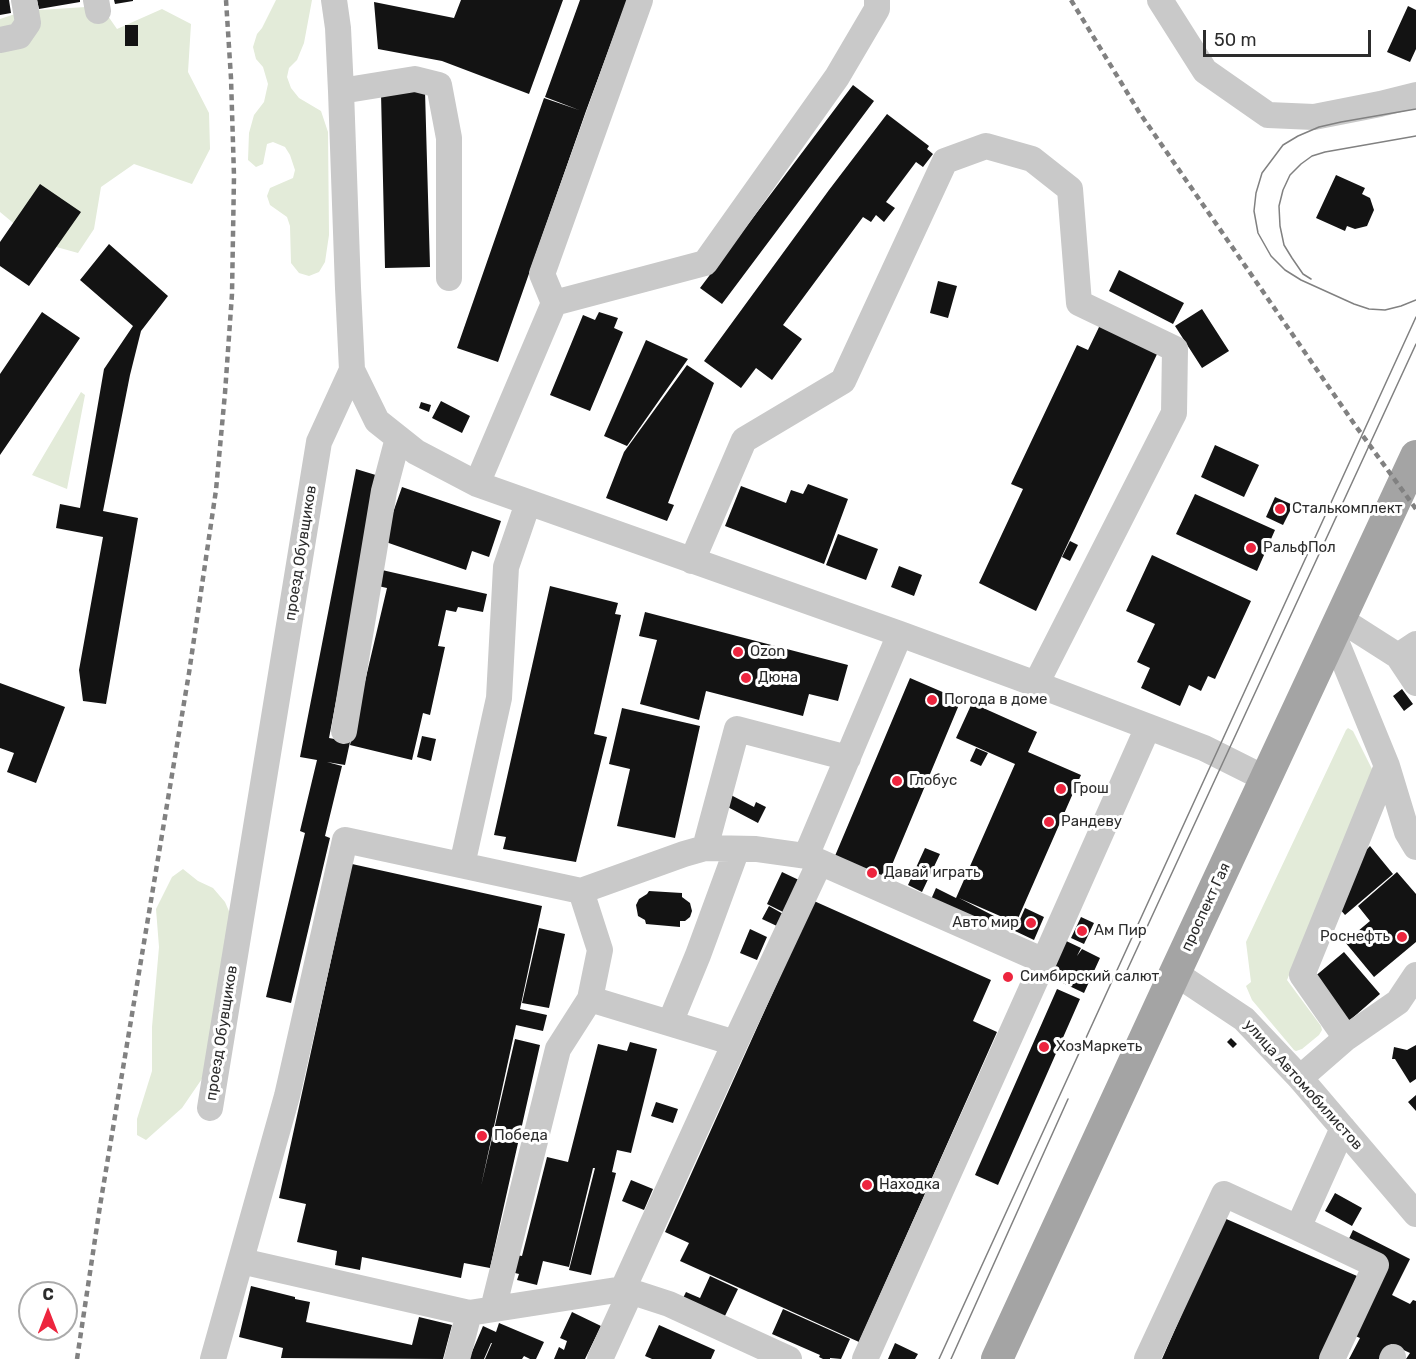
<!DOCTYPE html>
<html>
<head>
<meta charset="utf-8">
<style>
  body { margin:0 }
  #map { position:relative; width:1416px; height:1359px; overflow:hidden; background:#fff; font-family:Rubik,sans-serif }
  canvas { display:block }
  .north { position:absolute; left:18px; top:1281px; width:60px; height:60px; box-sizing:border-box; background:#fff; border:2px solid #ababab; border-radius:50%; rotate:0deg; font-size:16px; font-weight:700; line-height:24px; text-align:center; color:#2c2c2c }
  .north::after { content:''; display:block; margin:auto; width:21px; height:27px; background:#ed253e; clip-path:polygon(50% 0,100% 100%,50% 72%,0 100%) }
  .scale { position:absolute; left:1203px; top:30px; width:168px; height:27px; box-sizing:border-box; border:3px solid #2c2c2c; border-top:0; padding-left:8px; font-size:18px; line-height:21px; white-space:nowrap; color:#2c2c2c; -webkit-text-stroke:4px #fff; paint-order:stroke }
</style>
</head>
<body>
<div id="map">
<canvas width="1416" height="1359"></canvas>
<div class="north">С</div>
<div class="scale">50 m</div>
</div>
<script>
const context = document.querySelector('canvas').getContext('2d');
context.lineJoin = 'round';
function fillPath(path, color) { context.fillStyle = color; context.fill(path, 'evenodd'); }
const poly = rows => new Path2D(rows.map(r => 'M' + r).join(''));
function stroke(path, color, width, dash) { context.strokeStyle = color; context.lineWidth = width; context.lineCap = dash ? 'butt' : 'round'; context.setLineDash(dash || []); context.stroke(path); }
function write(font, color, halo, rows, align = 'center') {
  context.font = font + ' Rubik,sans-serif'; context.lineWidth = 6; context.setLineDash([]); context.textBaseline = 'middle'; context.strokeStyle = halo; context.fillStyle = color; for (const [text, x, y, turn = 0] of rows) {
    context.save(); context.translate(x, y); context.rotate((+turn || 0) * Math.PI / 180); context.textAlign = isNaN(turn) ? turn : align; if (halo) context.strokeText(text, 0, 0); context.fillText(text, 0, 0); context.restore();
  }
}
fillPath(poly([
  [276,0,312,0,304,43,297,60,289,68,287,77,291,88,299,98,321,111,328,132,329,235,325,262,319,272,309,276,299,273,291,263,290,226,287,217,270,205,267,196,270,188,293,178,295,170,290,155,285,147,273,142,267,144,263,164,256,167,248,160,249,133,254,115,264,102,268,84,263,67,256,59,253,47,257,34,262,28],
  [101,6,117,29,162,9,191,24,188,72,209,113,210,149,192,184,134,164,101,187,94,229,78,253,35,241,0,212,0,19,24,11],
  [81,392,85,395,67,489,32,475],
  [1348,728,1353,731,1372,769,1372,773,1287,980,1321,1026,1322,1030,1319,1035,1302,1049,1296,1051,1294,1050,1252,1000,1246,986,1251,982,1246,942,1346,730],
  [183,869,198,881,213,888,225,902,232,918,208,1070,182,1108,146,1140,137,1135,137,1119,152,1071,152,1027,159,947,156,909,172,877]
]), '#e3ebd9');
fillPath(poly([
  [0,0,9,0,11,13,0,15],
  [37,0,80,0,80,2,39,9],
  [114,0,133,0,133,1,115,4],
  [461,0,563,0,529,94,442,61,378,49,374,2,454,18],
  [580,0,627,0,586,111,498,362,457,348,544,98,579,110,545,97],
  [1408,6,1416,10,1416,49,1410,62,1387,52],
  [125,25,138,25,138,46,125,46],
  [853,85,874,101,722,304,700,288],
  [425,91,430,267,385,268,381,93],
  [887,114,929,146,927,149,933,154,923,167,916,162,886,202,895,208,884,222,876,215,871,222,863,217,783,325,802,339,772,380,756,368,741,388,704,361,829,190],
  [1336,175,1365,188,1362,194,1370,198,1374,210,1367,226,1355,229,1347,226,1345,231,1316,218],
  [40,184,81,212,29,286,0,266,0,242],
  [109,244,168,296,141,331,130,375,103,511,138,518,106,704,83,701,79,670,103,537,56,528,60,504,80,508,104,369,133,326,80,280],
  [1119,270,1184,303,1173,324,1109,291],
  [938,281,957,286,948,318,930,313],
  [1202,309,1229,351,1202,368,1175,326],
  [42,312,80,338,0,455,0,374],
  [599,312,618,318,614,328,623,332,590,411,550,395,583,315,595,320],
  [1100,325,1158,352,1036,611,979,583,1023,489,1011,484,1077,345,1088,350],
  [646,340,688,359,627,446,604,436],
  [687,365,714,383,668,503,674,505,667,521,606,498,624,452],
  [441,401,470,416,462,433,432,418],
  [421,402,431,405,429,412,419,408],
  [1215,445,1259,465,1244,497,1201,477],
  [356,469,379,476,329,738,350,742,345,765,327,762,342,766,325,836,330,838,291,1003,266,997,305,833,300,831,317,760,300,757],
  [808,484,848,499,824,564,725,526,741,486,786,503,791,490,803,494],
  [402,487,501,521,489,557,472,551,466,570,383,541],
  [1195,494,1275,530,1257,571,1176,534],
  [1275,497,1293,505,1283,525,1266,517],
  [838,534,878,549,866,580,826,565],
  [1070,541,1078,545,1070,561,1062,557],
  [1152,555,1251,601,1215,679,1208,676,1201,691,1189,685,1180,706,1141,688,1150,668,1137,662,1155,624,1126,611],
  [899,566,922,575,914,596,891,587],
  [382,570,487,594,483,612,458,607,456,612,446,610,438,646,445,647,430,715,423,713,412,760,350,745,387,588,378,586],
  [550,586,618,603,615,614,621,615,594,734,607,737,576,862,503,849,506,837,494,835],
  [645,612,848,665,838,701,809,694,803,716,706,691,699,720,640,704,657,640,639,636],
  [910,678,961,700,884,884,832,863],
  [0,683,65,707,36,783,7,772,14,753,0,748],
  [1402,689,1413,704,1404,711,1393,696],
  [972,703,1037,732,1028,752,1081,775,1016,923,959,898,994,916,987,932,929,904,936,888,956,898,1015,764,956,738],
  [622,708,700,726,675,838,617,826,630,769,609,764],
  [422,736,436,739,431,761,417,757],
  [976,748,988,753,981,766,970,761],
  [727,793,754,807,756,802,766,807,758,823,722,804],
  [1370,846,1393,874,1345,915,1339,908,1361,855],
  [925,848,940,854,922,892,908,885],
  [352,864,542,906,520,1009,547,1015,543,1031,516,1025,481,1186,515,1039,540,1045,490,1268,464,1263,461,1278,362,1257,360,1270,335,1265,337,1251,297,1242,306,1204,279,1198],
  [782,872,801,881,785,913,767,904],
  [1397,872,1416,894,1416,942,1374,977,1345,942,1370,921,1358,906],
  [649,891,682,893,682,897,690,903,692,911,690,917,685,921,680,921,680,927,646,924,645,920,638,916,636,905,639,899,647,894],
  [814,901,991,980,973,1021,997,1032,859,1342,680,1261,689,1243,665,1232],
  [769,906,785,915,779,927,762,919],
  [1025,908,1044,917,1034,940,1015,931],
  [1081,917,1094,923,1084,944,1071,938],
  [539,928,565,934,549,1008,522,1003],
  [750,929,767,937,757,960,740,953],
  [1062,939,1081,948,1077,956,1082,949,1100,958,1084,993,1046,975],
  [1344,952,1380,994,1349,1021,1313,978],
  [1057,989,1080,999,998,1185,975,1175],
  [1231,1038,1237,1044,1233,1048,1227,1042],
  [630,1042,657,1049,631,1153,617,1150,612,1172,616,1173,591,1275,569,1270,595,1168,593,1168,569,1267,543,1261,537,1285,517,1280,519,1274,511,1272,516,1255,522,1256,547,1157,568,1162,598,1044,627,1051],
  [1416,1045,1416,1079,1410,1083,1395,1059,1392,1059,1394,1047,1407,1050],
  [1416,1095,1416,1111,1408,1102],
  [656,1102,678,1109,673,1123,651,1116],
  [631,1180,653,1189,644,1210,622,1201],
  [1335,1193,1362,1208,1352,1226,1325,1211],
  [1224,1218,1357,1276,1320,1359,1162,1359],
  [1353,1230,1410,1259,1392,1295,1410,1304,1413,1300,1416,1301,1416,1359,1406,1359,1410,1353,1391,1344,1383,1359,1349,1359,1360,1338,1353,1335,1378,1288,1346,1245],
  [710,1276,738,1289,723,1320,681,1302,686,1292,700,1298],
  [251,1286,295,1297,295,1299,310,1302,306,1322,412,1345,419,1317,452,1325,443,1359,281,1358,283,1348,239,1337],
  [783,1309,850,1339,841,1359,830,1358,830,1359,823,1359,819,1357,820,1355,772,1334],
  [572,1312,601,1326,585,1359,554,1359,559,1347,564,1350,567,1341,560,1338],
  [499,1323,544,1342,536,1359,530,1359,524,1356,522,1359,485,1359,492,1343,491,1343,484,1359,469,1359,483,1326,496,1332],
  [659,1325,715,1350,711,1359,652,1359,645,1356],
  [895,1343,918,1354,915,1359,888,1359]
]), '#131313');
stroke(poly([
  [96,0,98,11],
  [1160,0,1205,71,1268,115,1314,117,1380,104,1416,95],
  [0,40,19,36,28,23,24,0],
  [341,91,415,79,439,85,449,138,449,278],
  [554,303,542,274,640,0],
  [352,370,377,421,416,452,477,484,900,634,1036,684,1204,748,1266,779],
  [477,484,554,303,705,263,837,77,877,9,877,0],
  [692,561,744,440,843,381,945,161,986,146,1032,159,1070,189,1079,303,1175,349,1174,413,1036,684],
  [1340,619,1398,656,1416,683],
  [1398,656,1416,644],
  [344,731,384,491,398,438],
  [1387,766,1407,832,1416,847],
  [705,848,737,729,848,758],
  [806,856,900,634],
  [462,865,499,698,506,567,528,503],
  [581,891,600,950,590,999,735,1043],
  [1175,973,1244,1019,1300,1078,1416,1214],
  [670,1023,698,955,737,849],
  [1346,1038,1398,1002,1416,975],
  [1300,1078,1346,1038,1302,975,1387,766,1333,634],
  [210,1108,319,442,352,370,348,288,341,91,338,28,334,0],
  [1298,1228,1376,1265,1332,1359],
  [241,1261,469,1313,623,1289,669,1304,789,1359],
  [623,1289,735,1043,820,862],
  [493,1309,558,1049,590,999],
  [213,1359,287,1096,345,840,581,891,684,854,705,848,756,849,806,856,1044,961,1148,727],
  [457,1359,469,1313],
  [600,1359,631,1291],
  [865,1359,1044,961],
  [1147,1359,1224,1194,1298,1228,1343,1128],
  [1392,1359,1393,1357]
]), '#c9c9c9', 26);
stroke(poly([
  [997,1359,1175,973,1416,456]
]), '#a4a4a4', 32);
stroke(poly([
  [1416,109,1341,122,1319,127,1298,136,1283,145,1262,173,1256,193,1254,211,1258,233,1271,256,1285,270,1301,280,1354,304,1369,309,1385,310,1401,306,1416,300],
  [1311,279,1303,274,1292,258,1284,245,1280,226,1279,206,1283,190,1290,175,1301,164,1312,156,1325,152,1416,136],
  [1123,979,1416,344],
  [939,1359,1416,317],
  [951,1359,1068,1099]
]), '#818181', 1.5);
stroke(poly([
  [1071,0,1139,112,1355,425,1416,509],
  [77,1359,100,1206,189,673,216,490,225,393,232,294,234,176,231,78,226,0]
]), '#818181', 4.5, [6, 4.5]);
for (const [x, y, r, color] of [
  [1280,509,6,"#ed253e"],
  [1251,548,6,"#ed253e"],
  [738,652,6,"#ed253e"],
  [746,678,6,"#ed253e"],
  [932,700,6,"#ed253e"],
  [897,781,6,"#ed253e"],
  [1061,789,6,"#ed253e"],
  [1049,822,6,"#ed253e"],
  [872,873,6,"#ed253e"],
  [1031,923,6,"#ed253e"],
  [1082,931,6,"#ed253e"],
  [1402,937,6,"#ed253e"],
  [1008,977,6,"#ed253e"],
  [1044,1047,6,"#ed253e"],
  [482,1136,6,"#ed253e"],
  [867,1185,6,"#ed253e"]
]) { const dot = new Path2D(); dot.arc(x, y, r, 0, 2 * Math.PI); context.fillStyle = color; context.fill(dot); stroke(dot, '#fff', 2); }
write('15px', '#2c2c2c', '#fff', [
  ["Сталькомплект",1292,509],
  ["РальфПол",1263,548],
  ["Ozon",750,652],
  ["Дюна",758,678],
  ["Погода в доме",944,700],
  ["Глобус",909,781],
  ["Грош",1073,789],
  ["Рандеву",1061,822],
  ["Давай играть",884,873],
  ["Авто мир",1019,923,"right"],
  ["Ам Пир",1094,931],
  ["Роснефть",1390,937,"right"],
  ["Симбирский салют",1020,977],
  ["ХозМаркеть",1056,1047],
  ["Победа",494,1136],
  ["Находка",879,1185]
], 'left');
write('15px', '#2c2c2c', '#fff', [
  ["проезд Обувщиков",301,553,-81],
  ["проспект Гая",1206,907,-65],
  ["проезд Обувщиков",222,1033,-81],
  ["улица Автомобилистов",1303,1085,48]
]);
</script>
</body>
</html>
